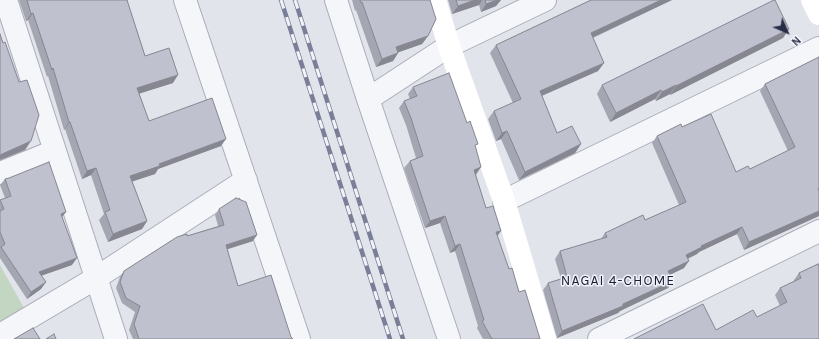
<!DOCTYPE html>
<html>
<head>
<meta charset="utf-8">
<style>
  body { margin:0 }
  #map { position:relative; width:819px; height:339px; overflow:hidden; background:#e2e4ec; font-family:Karla,sans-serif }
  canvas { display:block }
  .north { position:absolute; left:767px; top:12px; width:40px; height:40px; -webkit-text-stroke:3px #f2f3f9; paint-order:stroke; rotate:135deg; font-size:11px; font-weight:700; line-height:16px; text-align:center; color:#282c46 }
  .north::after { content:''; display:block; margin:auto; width:14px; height:18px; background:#282c46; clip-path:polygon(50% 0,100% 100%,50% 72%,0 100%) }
</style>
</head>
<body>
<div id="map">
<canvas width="819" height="339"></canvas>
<div class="north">N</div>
</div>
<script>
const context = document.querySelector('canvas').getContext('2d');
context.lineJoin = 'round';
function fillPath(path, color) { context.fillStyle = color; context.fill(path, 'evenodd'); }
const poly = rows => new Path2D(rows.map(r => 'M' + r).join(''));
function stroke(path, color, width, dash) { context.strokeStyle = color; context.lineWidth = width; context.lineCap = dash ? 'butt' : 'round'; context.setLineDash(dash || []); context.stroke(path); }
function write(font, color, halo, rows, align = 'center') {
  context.font = font + ' Karla,sans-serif'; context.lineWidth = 3; context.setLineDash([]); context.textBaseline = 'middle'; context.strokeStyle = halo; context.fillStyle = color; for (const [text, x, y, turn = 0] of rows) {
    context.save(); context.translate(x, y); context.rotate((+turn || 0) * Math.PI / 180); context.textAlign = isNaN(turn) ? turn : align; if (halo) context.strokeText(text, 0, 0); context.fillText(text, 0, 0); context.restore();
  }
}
fillPath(poly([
  [0,265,24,308,0,321]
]), '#c3d6c2');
const street = poly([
  [6,0,116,339],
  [185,0,299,339],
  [336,0,368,99,449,339],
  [368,99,449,46,545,0],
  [0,173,55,151],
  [504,201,819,48],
  [0,335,96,278,246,180],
  [599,339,819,231]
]);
stroke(street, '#aaadba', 24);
stroke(street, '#f5f6f9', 22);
stroke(poly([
  [435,0,449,46,504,201,545,339],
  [812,0,819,14]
]), '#fff', 22);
const rail = poly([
  [281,0,390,339],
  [295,0,403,339]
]);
stroke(rail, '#7a7e97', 4.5);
stroke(rail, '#f2f3f9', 3, [9]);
fillPath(poly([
  [19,0,127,0,145,56,173,83,139,93,149,121,221,146,158,169,155,174,132,181,147,221,142,229,108,242,99,220,104,214,91,175,82,179,65,129,64,130,48,76,47,77,28,20,26,21],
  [352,0,430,0,428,36,422,44,398,52,398,53,393,61,376,67,356,10,355,11],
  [448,0,501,0,496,6,481,12,479,5,452,14],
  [591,0,672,0,593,38,604,63,598,71,542,96,557,133,581,144,575,153,519,180,501,139,496,141,488,119,494,111,513,103,490,53,496,45],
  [783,38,670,95,670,94,656,101,655,99,610,122,597,94,602,85],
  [819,57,819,216,744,250,737,234,699,252,697,254,687,259,684,268,670,275,673,281,668,288,620,311,618,313,557,338,543,290,548,283,561,279,555,259,560,251,601,239,605,233,645,220,679,205,652,143,657,136,682,127,736,172,750,169,788,151,760,91,765,84],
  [413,87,475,148,481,167,476,175,486,208,497,236,509,269,540,339,483,339,477,328,478,326,455,251,450,253,440,223,425,228,404,168,410,161,416,158,406,125,399,108,404,101,410,99,408,94],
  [5,179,66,212,62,217,72,265,41,276,46,282,41,289,27,299,0,258,0,201,5,198,0,185],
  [219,209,253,241,227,249,238,286,293,339,133,339,129,330,135,312,122,303,116,288,120,277,124,271,187,236,218,226,215,215],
  [818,264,819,339,716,330,757,317,780,306,775,295,780,288,794,281,794,280,799,273]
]), '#a4a6b2');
fillPath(poly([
  [475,0,482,0,479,5,452,14,458,6],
  [497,0,501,0,496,6,481,12,486,4],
  [661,0,672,0,585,41,591,33],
  [33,13,28,20,26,21,31,14],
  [789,29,783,38,670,95,676,86],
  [428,36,422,44,391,55,396,47],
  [398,53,393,61,376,67,382,59],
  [604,63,598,71,534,99,540,91],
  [178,75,173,83,132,96,137,88],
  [676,85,670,94,656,101,662,92],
  [661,90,655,99,610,122,616,113],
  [69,122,70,122,65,129,64,130],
  [507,131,501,139,496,141,502,133],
  [226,139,221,146,158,169,155,174,125,184,130,176,159,164],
  [31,141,25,150,0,160,0,155],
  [581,144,575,153,519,180,525,172],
  [481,167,476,174,469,177,474,170],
  [96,168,91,175,82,179,87,171],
  [819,211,819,216,744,250,749,242],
  [66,212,61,218,61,214],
  [445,216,440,223,425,228,430,221],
  [147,221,142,229,108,242,113,234],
  [742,227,737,234,699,252,697,254,681,262,686,255,701,246],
  [501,231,496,238,496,232],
  [257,235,253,241,222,251,226,245],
  [460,244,455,251,450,253,455,246],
  [77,258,72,265,34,278,39,272],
  [689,261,684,268,663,278,668,271],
  [673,281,668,288,620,311,618,313,557,338,562,331],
  [46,282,41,289,27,299,31,292]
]), '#868791');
const building = poly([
  [27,0,127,0,145,56,169,48,178,75,137,88,149,121,212,98,226,139,159,164,160,166,130,176,147,221,113,234,105,212,110,210,96,168,87,171,70,122,69,122,53,68,52,70,33,13,31,14,27,0],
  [360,0,430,0,436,19,428,36,396,47,398,53,382,59,362,2,361,3,360,0],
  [456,0,475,0,458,6,456,0],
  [485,0,497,0,486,4,485,0],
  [591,0,661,0,591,33,604,63,540,91,557,133,572,126,581,144,525,172,507,131,502,133,494,111,521,99,496,45,591,0],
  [774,0,775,0,789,29,676,86,676,85,662,92,661,90,616,113,602,85,774,0],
  [0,34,3,43,5,42,19,82,27,80,39,115,31,141,0,155,0,34],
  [819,57,819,188,818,189,819,191,819,211,749,242,742,227,701,246,702,247,686,255,689,261,668,271,673,281,623,304,623,306,562,331,548,283,567,277,560,251,607,237,605,233,643,215,645,220,686,202,657,136,681,124,682,127,711,114,736,172,748,166,750,169,795,147,765,84,819,57],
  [449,73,467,123,470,121,478,144,475,145,481,167,474,170,486,208,493,206,501,231,496,232,509,269,512,268,519,292,525,290,540,339,492,339,482,321,484,320,460,244,455,246,445,216,430,221,410,161,423,156,411,118,404,101,417,96,413,87,449,73],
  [49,162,66,212,61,214,77,258,39,272,46,282,31,292,1,247,5,244,0,232,0,211,4,209,0,200,11,196,5,179,9,178,49,162],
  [236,198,246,202,257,235,226,245,238,286,271,275,291,337,293,339,139,339,134,324,140,306,126,298,120,282,124,271,177,237,187,234,187,236,224,225,219,209,236,198],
  [818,264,819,267,819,339,634,339,703,304,716,330,753,310,757,317,787,302,780,288,801,278,799,273,818,264],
  [33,328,40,339,14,339,33,328],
  [54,334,56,339,46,339,54,334]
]);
fillPath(building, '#bfc1cf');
stroke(building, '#868791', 1);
context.letterSpacing = '1px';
write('14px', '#1a1d37', '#f2f3f9', [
  ["NAGAI 4-CHOME",618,281]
]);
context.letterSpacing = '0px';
</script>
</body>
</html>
